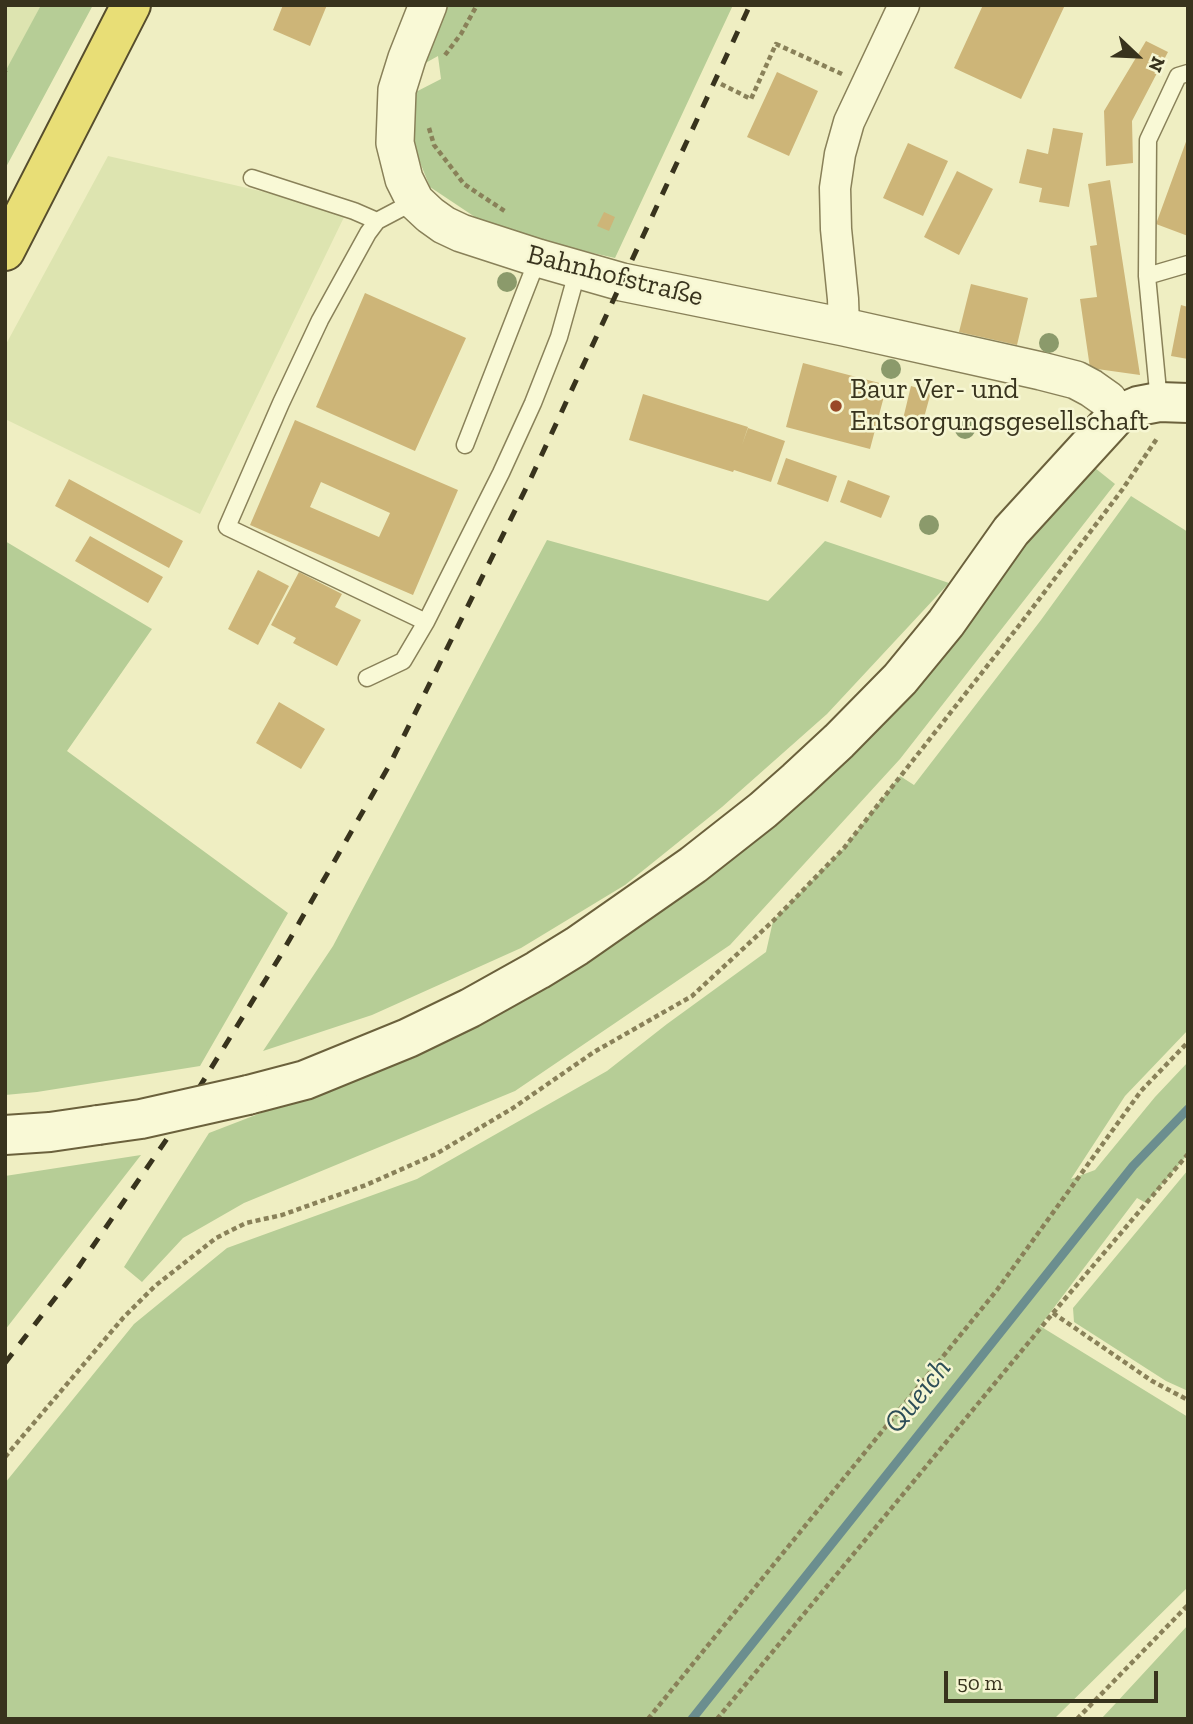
<!DOCTYPE html>
<html>
<head>
<meta charset="utf-8">
<style>
  body { margin:0 }
  #map { position:relative; width:1193px; height:1724px; overflow:hidden; background:#efeec2; font-family:"Zilla Slab",serif }
  canvas { display:block }
  .frame { position:absolute; inset:0; border:7px solid #38331d; pointer-events:none }
  .north { position:absolute; left:1102px; top:21px; width:70px; height:70px; -webkit-text-stroke:5px #f6f6d2; paint-order:stroke; rotate:113deg; font-size:19px; font-weight:700; line-height:28px; text-align:center; color:#38331d }
  .north::after { content:''; display:block; margin:auto; width:24px; height:32px; background:#38331d; clip-path:polygon(50% 0,100% 100%,50% 72%,0 100%) }
  .scale { position:absolute; left:944px; top:1671px; width:214px; height:32px; box-sizing:border-box; border:4px solid #38331d; border-top:0; padding-left:9px; font-size:21px; line-height:24px; white-space:nowrap; color:#38331d; -webkit-text-stroke:5px #f6f6d2; paint-order:stroke }
</style>
</head>
<body>
<div id="map">
<canvas width="1193" height="1724"></canvas>
<div class="frame"></div>
<div class="north">N</div>
<div class="scale">50 m</div>
</div>
<script>
const context = document.querySelector('canvas').getContext('2d');
context.lineJoin = 'round';
function fillPath(path, color) { context.fillStyle = color; context.fill(path, 'evenodd'); }
const poly = rows => new Path2D(rows.map(r => 'M' + r).join(''));
function stroke(path, color, width, dash) { context.strokeStyle = color; context.lineWidth = width; context.lineCap = dash ? 'butt' : 'round'; context.setLineDash(dash || []); context.stroke(path); }
function write(font, color, halo, rows, align = 'center') {
  context.font = font + ' "Zilla Slab",serif'; context.lineWidth = 5; context.setLineDash([]); context.textBaseline = 'middle'; context.strokeStyle = halo; context.fillStyle = color; for (const [text, x, y, turn = 0] of rows) {
    context.save(); context.translate(x, y); context.rotate((+turn || 0) * Math.PI / 180); context.textAlign = isNaN(turn) ? turn : align; if (halo) context.strokeText(text, 0, 0); context.fillText(text, 0, 0); context.restore();
  }
}
fillPath(poly([
  [5,5,41,5,6,73,5,72],
  [108,156,347,211,200,514,5,419,5,346]
]), '#dde4b0');
fillPath(poly([
  [41,5,93,5,5,169,5,72],
  [441,5,733,5,615,258,496,231,430,187,413,145,406,97,441,79,438,56,411,71],
  [1090,464,1115,484,900,759,730,945,515,1091,244,1203,183,1238,142,1282,124,1267,209,1133,383,1066,484,1019,937,657],
  [1131,496,1188,532,1188,1030,1125,1096,1071,1179,1095,1170,1155,1097,1188,1062,1188,1154,1146,1203,1137,1198,1040,1326,1188,1417,1188,1587,1054,1719,5,1719,5,1483,134,1324,227,1248,417,1179,607,1071,667,1024,766,952,773,921,844,848,900,776,914,785,1041,620],
  [547,540,768,601,825,541,949,583,827,714,722,807,625,885,521,948,372,1015,263,1051,333,946],
  [5,541,152,629,67,751,288,913,200,1066,37,1092,5,1095],
  [141,1155,5,1330,5,1176],
  [1188,1170,1188,1391,1166,1381,1074,1322,1073,1308],
  [1188,1625,1188,1719,1101,1719,1116,1703]
]), '#b6cd96');
stroke(poly([
  [692,1719,1133,1166,1188,1109]
]), '#6b8e8f', 9);
fillPath(poly([
  [283,5,327,5,310,46,273,30],
  [983,5,1065,5,1021,99,954,68],
  [1146,41,1168,52,1132,121,1133,163,1106,166,1104,111],
  [777,72,818,91,789,156,747,137],
  [1053,128,1083,133,1069,207,1039,202,1042,188,1019,183,1027,149,1048,154],
  [1187,139,1188,139,1188,236,1156,224],
  [908,143,948,161,923,216,883,198],
  [957,171,993,189,959,255,924,237],
  [1110,180,1140,375,1090,368,1080,299,1097,297,1090,246,1097,245,1088,184],
  [604,212,615,217,609,231,597,226],
  [971,284,1028,298,1017,345,959,332],
  [365,293,466,338,415,451,316,407],
  [1181,305,1188,307,1188,359,1171,356],
  [803,363,887,385,870,449,786,427],
  [941,384,951,387,949,394,939,391],
  [911,386,931,392,922,425,903,419],
  [643,394,748,427,742,445,748,428,785,441,771,482,734,470,733,472,629,440],
  [295,420,458,490,413,595,250,525],
  [321,482,390,513,379,537,310,507],
  [786,458,837,476,828,502,777,484],
  [69,479,183,541,169,568,55,506],
  [848,480,890,496,881,518,840,502],
  [90,536,163,577,148,603,75,561],
  [258,570,289,586,258,645,228,629],
  [299,572,342,594,335,607,361,620,337,666,293,643,296,638,271,625],
  [279,702,325,729,301,769,256,743]
]), '#cdb578');
const service = poly([
  [252,178,354,211,377,221],
  [415,201,377,221,368,233,320,320,281,403,227,527,426,622],
  [1147,276,1188,264],
  [1159,402,1147,276,1148,140,1178,76,1188,73],
  [465,445,538,258],
  [367,678,403,661,426,622,501,473,533,403,559,337,578,269]
]);
const minor = poly([
  [844,327,843,299,836,229,835,188,840,154,849,122,904,5]
]);
const tertiary = poly([
  [428,5,407,58,397,90,395,143,404,179,415,201,430,215,444,225,461,233,538,258,622,282,844,327,1041,371,1076,380,1091,388,1108,400,1117,415]
]);
const secondary = poly([
  [248,1095,305,1080,408,1038,470,1008,538,970,577,946,693,865,763,810,797,780,839,741,900,679,946,623,1011,531,1117,415,1138,406,1159,402,1188,403],
  [5,1135,50,1132,98,1125]
]);
const trunk = poly([
  [5,251,131,5]
]);
stroke(service, '#898159', 19);
stroke(minor, '#898159', 33);
stroke(tertiary, '#898159', 40);
stroke(secondary, '#6b613c', 42);
stroke(trunk, '#564d2d', 42);
stroke(poly([
  [445,55,461,34,477,5],
  [5,72,6,73],
  [721,84,751,99,776,44,842,74],
  [429,128,434,145,464,184,506,212],
  [1053,1313,1152,1381,1188,1400],
  [5,1457,123,1318,155,1286,216,1238,246,1223,282,1215,366,1185,436,1154,513,1108,594,1052,692,996,773,921,844,848,1021,623,1122,490,1158,437],
  [648,1719,997,1290,1141,1091,1188,1042],
  [717,1719,1053,1313,1188,1154],
  [1077,1719,1188,1605]
]), '#898159', 4.5, [5, 3.5]);
stroke(service, '#f9f9d6', 16);
stroke(minor, '#f9f9d6', 30);
stroke(tertiary, '#f9f9d6', 37);
stroke(secondary, '#f9f9d6', 38);
stroke(trunk, '#e8de76', 38);
stroke(poly([
  [5,1363,73,1275,173,1130,279,958,390,764,531,478,750,5]
]), '#38331d', 5, [12, 12]);
const secondaryBridge = poly([
  [98,1125,141,1119,248,1095]
]);
stroke(secondaryBridge, '#6b613c', 42, []);
stroke(secondaryBridge, '#f9f9d6', 38);
context.fillStyle = '#8b9a6b';
for (const [x, y] of [
  [507,282],
  [1049,343],
  [891,369],
  [965,429],
  [929,525]
]) { context.beginPath(); context.arc(x, y, 10, 0, 2 * Math.PI); context.fill(); }
for (const [x, y, r, color] of [
  [836,406,7,"#994928"]
]) { const dot = new Path2D(); dot.arc(x, y, r, 0, 2 * Math.PI); context.fillStyle = color; context.fill(dot); stroke(dot, '#f6f6d2', 2.5); }
write('28px', '#38331d', '#f6f6d2', [
  ["Bahnhofstraße",615,276,14]
]);
write('28px', '#38331d', '#f6f6d2', [
  ["Baur Ver- und",850,390],
  ["Entsorgungsgesellschaft",850,422]
], 'left');
write('italic 30px', '#2d4e58', '#f6f6d2', [
  ["Queich",918,1396,-51]
]);
</script>
</body>
</html>
